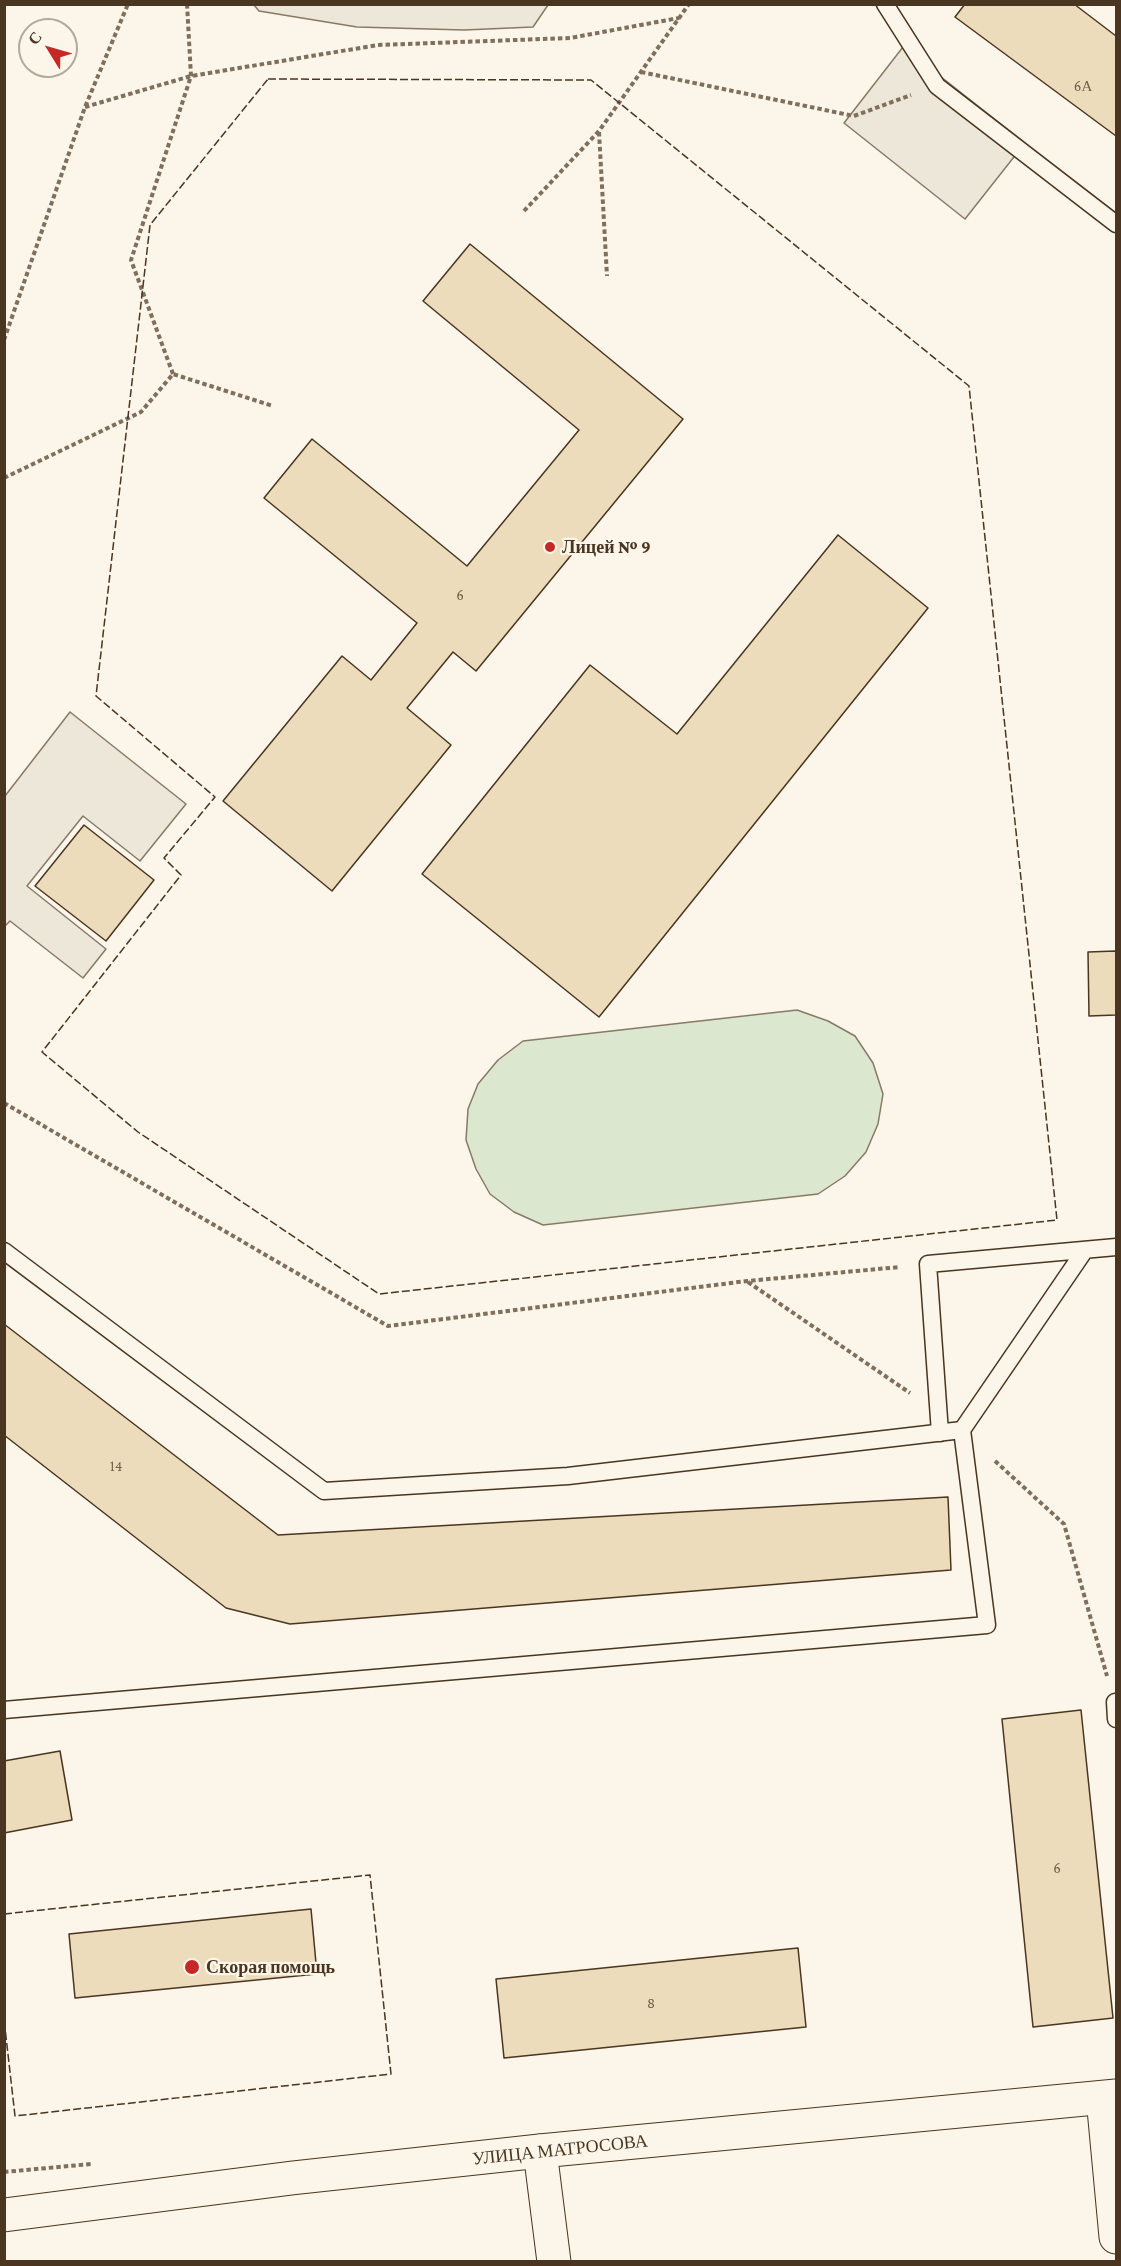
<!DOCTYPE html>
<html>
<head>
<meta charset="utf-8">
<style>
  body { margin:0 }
  #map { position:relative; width:1121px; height:2266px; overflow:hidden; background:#fbf6e9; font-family:"Crimson Pro",serif }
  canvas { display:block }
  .frame { position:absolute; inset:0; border:6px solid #4a3520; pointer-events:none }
  .north { position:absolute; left:18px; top:18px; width:60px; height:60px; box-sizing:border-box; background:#fbf6e9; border:2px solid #b4a999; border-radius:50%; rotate:307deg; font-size:16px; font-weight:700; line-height:24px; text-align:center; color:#4a3520 }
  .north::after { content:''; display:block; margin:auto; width:21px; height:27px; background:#c62828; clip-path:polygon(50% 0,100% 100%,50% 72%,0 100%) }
</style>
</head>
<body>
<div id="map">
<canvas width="1121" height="2266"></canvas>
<div class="frame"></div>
<div class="north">С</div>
</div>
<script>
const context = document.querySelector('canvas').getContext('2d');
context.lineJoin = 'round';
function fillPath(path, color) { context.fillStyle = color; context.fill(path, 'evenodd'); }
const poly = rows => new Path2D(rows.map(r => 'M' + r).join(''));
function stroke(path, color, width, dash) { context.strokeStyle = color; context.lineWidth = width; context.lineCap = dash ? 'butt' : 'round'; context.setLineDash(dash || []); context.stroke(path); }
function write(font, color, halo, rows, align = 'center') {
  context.font = font + ' "Crimson Pro",serif'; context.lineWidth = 4.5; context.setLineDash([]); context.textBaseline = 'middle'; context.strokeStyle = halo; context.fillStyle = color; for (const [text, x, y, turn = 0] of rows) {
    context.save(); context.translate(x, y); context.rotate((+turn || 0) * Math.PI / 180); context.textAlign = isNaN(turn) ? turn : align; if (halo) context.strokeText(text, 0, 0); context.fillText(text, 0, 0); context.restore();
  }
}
const green = poly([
  [797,1010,828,1021,855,1036,873,1063,883,1094,878,1124,866,1152,845,1176,818,1194,543,1225,514,1212,490,1194,476,1169,466,1140,468,1109,478,1084,498,1060,523,1041,797,1010]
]);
fillPath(green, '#dce7d0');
stroke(green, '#887966', 1.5);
const parking = poly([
  [254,5,548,5,533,27,464,30,357,27,259,11,254,5],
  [903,47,1025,143,965,219,844,123,903,47],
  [70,712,186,804,140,861,83,816,27,886,106,949,83,978,10,921,4,927,5,796,70,712]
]);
fillPath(parking, '#ede7d9');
stroke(parking, '#887966', 1.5);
const building = poly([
  [965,4,1074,4,1116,36,1116,136,955,17,965,4],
  [470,244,683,419,476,671,453,652,407,708,451,745,332,891,223,801,342,656,371,680,417,623,264,498,312,439,467,566,579,430,423,301,470,244],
  [838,535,928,608,599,1017,422,874,590,665,677,734,838,535],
  [84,825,154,880,106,941,35,886,84,825],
  [1116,951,1116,1015,1089,1016,1088,952,1116,951],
  [4,1324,278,1535,948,1497,951,1570,290,1624,226,1608,4,1435,4,1324],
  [1081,1710,1113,2018,1033,2027,1002,1719,1081,1710],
  [60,1751,72,1820,4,1833,4,1761,60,1751],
  [311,1909,317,1974,75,1998,69,1934,311,1909],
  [798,1948,806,2027,504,2058,496,1979,798,1948]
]);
fillPath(building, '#ecdcbc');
stroke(building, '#4a3520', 1.5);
const service = poly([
  [885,4,937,86,1116,224],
  [4,1251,324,1491,568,1476,962,1430],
  [940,1433,928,1264,1116,1247],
  [1115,1702,1116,1719],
  [4,1710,987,1625,962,1430,1085,1250]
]);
const minor = poly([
  [1103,2098,1116,2237],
  [540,2151,554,2262]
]);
const tertiary = poly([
  [4,2215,292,2178,540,2151,1116,2096]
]);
stroke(service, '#4a3520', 19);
stroke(minor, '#4a3520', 35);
stroke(tertiary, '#4a3520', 35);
stroke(poly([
  [641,72,854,116,911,95],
  [85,107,191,76,378,45,570,38,679,18],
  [599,132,607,276],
  [524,211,599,131,689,4],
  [4,340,85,107,128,4],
  [173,374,131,260,191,76,187,4],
  [4,478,141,412,173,374,273,406],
  [4,1103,388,1326,747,1281,900,1267],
  [748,1282,910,1393],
  [995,1461,1064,1524,1107,1676],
  [4,2172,91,2164]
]), '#7f6f5c', 4, [4.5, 3]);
stroke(service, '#fbf6e9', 16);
stroke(minor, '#fbf6e9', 33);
stroke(tertiary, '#fbf6e9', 33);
stroke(poly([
  [268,79,591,80,969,386,1057,1220,379,1294,138,1132,42,1052,181,875,164,858,215,797,96,696,150,225,268,79],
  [4,1914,370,1875,391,2074,15,2116,4,2019]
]), '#4a3520', 1.5, [8, 3]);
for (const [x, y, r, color] of [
  [550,547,6,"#c62828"],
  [192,1967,8,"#c62828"]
]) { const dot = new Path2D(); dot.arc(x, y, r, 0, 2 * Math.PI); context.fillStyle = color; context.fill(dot); stroke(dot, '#fbf6e9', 2); }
write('15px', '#725f47', null, [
  ["6А",1083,86],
  ["6",460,595],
  ["14",116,1466],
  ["6",1057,1868],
  ["8",651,2003]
]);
write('bold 18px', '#4a3520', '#fbf6e9', [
  ["Лицей № 9",562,547],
  ["Скорая помощь",206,1967]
], 'left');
write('18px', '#4a3520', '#fbf6e9', [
  ["УЛИЦА МАТРОСОВА",560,2150,-6]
]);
</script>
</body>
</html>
